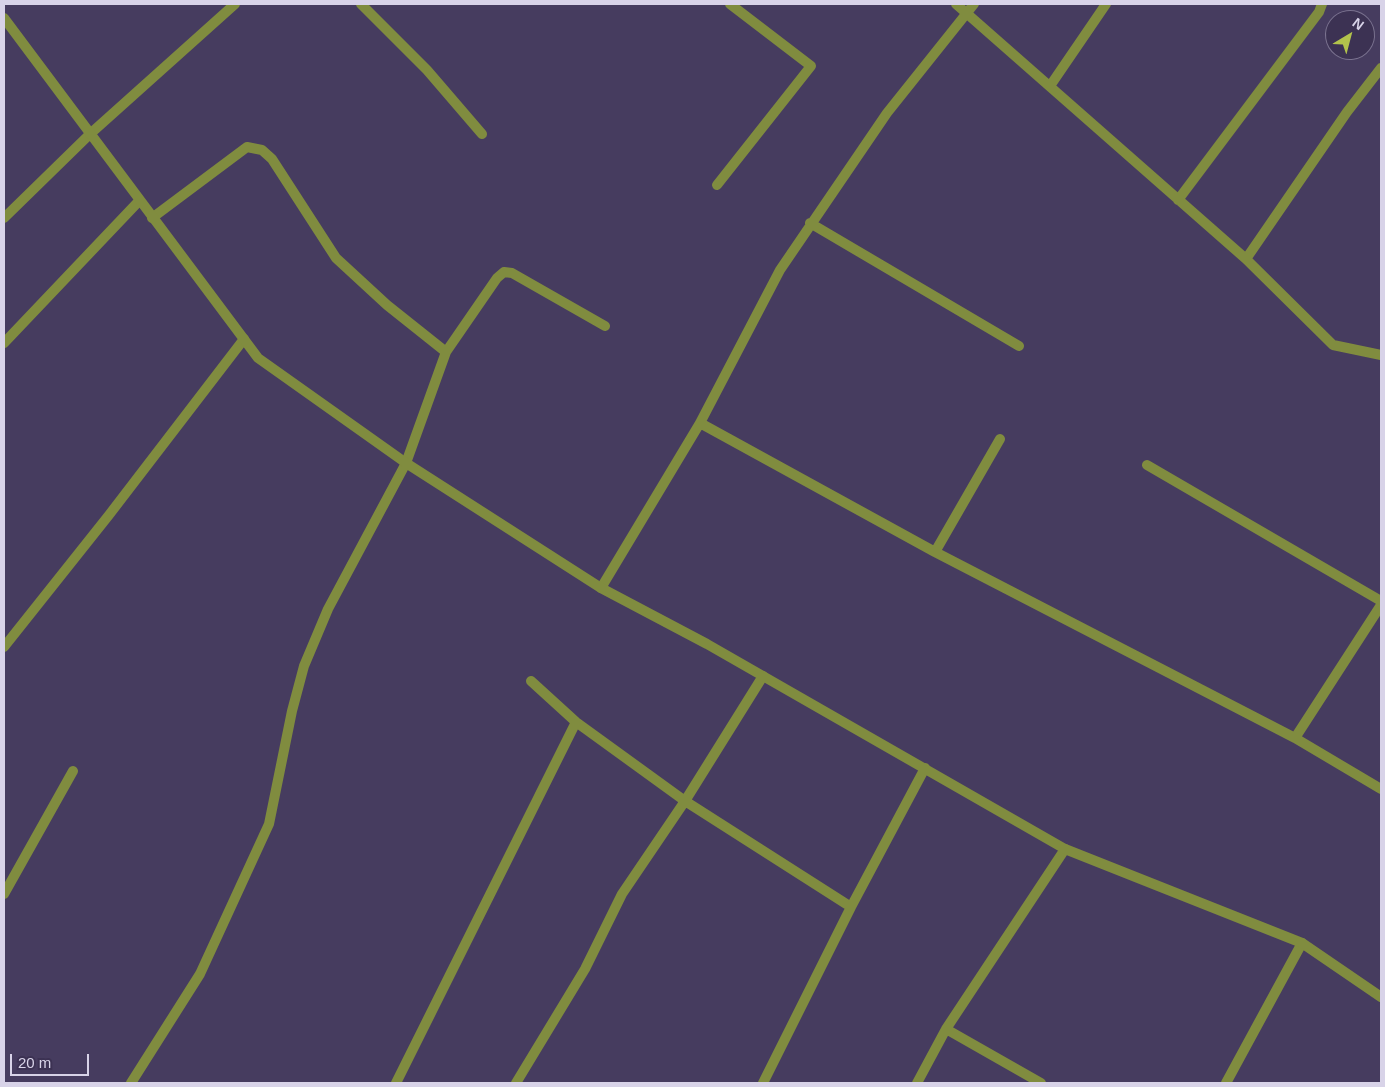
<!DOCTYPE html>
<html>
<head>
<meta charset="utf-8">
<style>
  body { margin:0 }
  #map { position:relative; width:1385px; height:1087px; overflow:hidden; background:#463c5f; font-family:Helvetica,sans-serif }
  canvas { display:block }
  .frame { position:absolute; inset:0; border:5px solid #d8d3e8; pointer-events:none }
  .north { position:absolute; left:1325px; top:10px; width:50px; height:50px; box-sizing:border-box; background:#3c3253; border:1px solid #7a728f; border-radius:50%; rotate:37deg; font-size:14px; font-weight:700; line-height:20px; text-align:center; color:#d8d3e8 }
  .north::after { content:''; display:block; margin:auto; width:18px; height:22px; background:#b2c34c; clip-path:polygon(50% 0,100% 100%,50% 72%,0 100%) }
  .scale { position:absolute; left:10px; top:1054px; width:79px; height:22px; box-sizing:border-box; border:2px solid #d8d3e8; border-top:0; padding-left:6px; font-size:15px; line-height:18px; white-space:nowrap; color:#d8d3e8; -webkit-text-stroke:4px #3c3253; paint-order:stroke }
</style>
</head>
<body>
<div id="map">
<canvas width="1385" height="1087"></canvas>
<div class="frame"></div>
<div class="north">N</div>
<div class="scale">20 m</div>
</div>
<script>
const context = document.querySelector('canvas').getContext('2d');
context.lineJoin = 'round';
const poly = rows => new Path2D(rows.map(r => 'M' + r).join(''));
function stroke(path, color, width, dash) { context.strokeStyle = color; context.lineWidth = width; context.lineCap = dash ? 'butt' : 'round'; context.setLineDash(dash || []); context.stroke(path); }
stroke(poly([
  [361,4,427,70,482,134],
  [956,4,1246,259,1333,345,1381,355],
  [1050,86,1106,4],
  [717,185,811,66,730,4],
  [1178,200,1319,12,1322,4],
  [4,218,90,134,235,4],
  [152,218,247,147,262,150,272,159,336,258,387,305,446,352],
  [810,223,1019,346],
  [1246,259,1347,112,1381,68],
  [4,343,139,201],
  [700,423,935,552,1295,738,1381,789],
  [1147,465,1381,601],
  [935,552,1000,439],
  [601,588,700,423,780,270,887,113,974,4],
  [4,647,109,515,244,339],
  [531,681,576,722,685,801,851,907],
  [1295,738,1381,605],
  [4,894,73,771],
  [946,1029,1041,1083],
  [131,1083,200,974,269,824,292,711,304,666,328,609,406,463,446,352,497,278,504,272,512,273,605,326],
  [396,1083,576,722],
  [516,1083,585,969,622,894,685,801,763,676],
  [763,1083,851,907,925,768],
  [917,1083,946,1029,1065,849],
  [1226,1083,1302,943]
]), '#808c3f', 10);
stroke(poly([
  [4,18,258,358,406,463,601,588,707,644,1065,849,1302,943,1381,997]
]), '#808c3f', 10);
</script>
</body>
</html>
